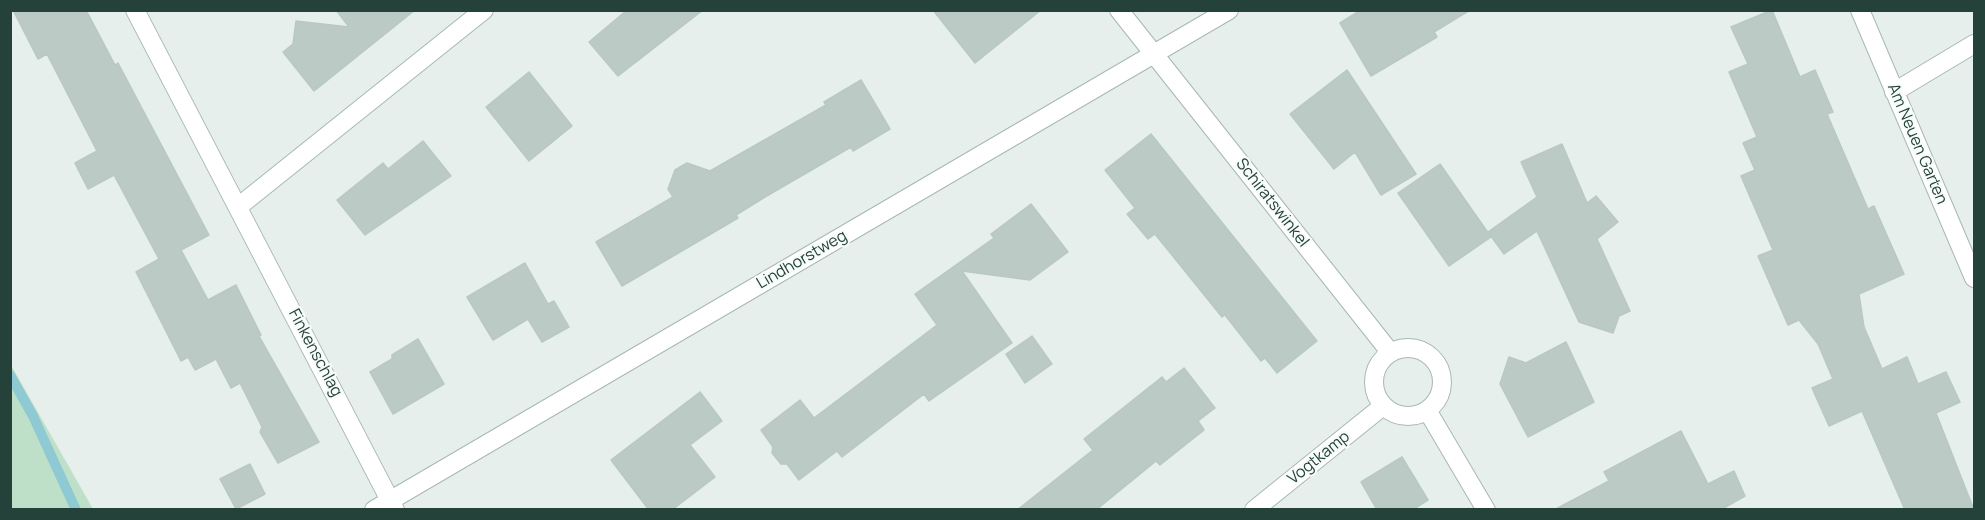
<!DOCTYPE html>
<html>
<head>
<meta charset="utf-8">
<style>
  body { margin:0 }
  #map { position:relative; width:1985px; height:520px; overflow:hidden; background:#e6efeb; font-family:Manrope,sans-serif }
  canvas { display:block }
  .frame { position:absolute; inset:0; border:12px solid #24423a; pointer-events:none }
</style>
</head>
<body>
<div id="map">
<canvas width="1985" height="520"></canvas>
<div class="frame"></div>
</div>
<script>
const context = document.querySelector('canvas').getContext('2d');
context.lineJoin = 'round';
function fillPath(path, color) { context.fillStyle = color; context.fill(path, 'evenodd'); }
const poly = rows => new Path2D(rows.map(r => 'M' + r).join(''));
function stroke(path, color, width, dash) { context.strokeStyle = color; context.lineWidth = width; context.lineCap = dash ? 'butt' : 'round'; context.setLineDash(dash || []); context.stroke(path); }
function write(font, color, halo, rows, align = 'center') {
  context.font = font + ' Manrope,sans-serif'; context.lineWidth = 4.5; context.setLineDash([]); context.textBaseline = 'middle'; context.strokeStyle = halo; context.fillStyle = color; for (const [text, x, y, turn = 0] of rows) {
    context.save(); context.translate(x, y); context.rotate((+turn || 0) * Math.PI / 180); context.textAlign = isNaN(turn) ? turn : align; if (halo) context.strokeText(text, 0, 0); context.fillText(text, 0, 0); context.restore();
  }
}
fillPath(poly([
  [10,365,11,365,93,509,11,509]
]), '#bfe0c8');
stroke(poly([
  [10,375,33,416,76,510]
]), '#8ec9d4', 10);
const building = poly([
  [13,10,86,10,115,65,118,63,209,235,181,250,208,300,236,285,261,335,259,336,319,442,278,463,260,432,262,427,240,383,231,388,216,359,195,370,188,357,181,361,136,272,159,259,114,175,88,189,75,163,97,151,47,54,38,59,13,10],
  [336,10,415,10,314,91,283,52,293,44,296,21,349,27,336,10],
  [627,10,703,10,618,76,589,42,627,10],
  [933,10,1041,10,975,63,933,10],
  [1361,10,1470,10,1434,32,1437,37,1371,76,1340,23,1361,10],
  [1772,10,1800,77,1815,70,1833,112,1827,114,1868,209,1874,206,1904,274,1859,294,1864,327,1882,369,1907,357,1918,384,1946,372,1960,402,1936,413,1974,510,1905,510,1862,411,1829,426,1812,388,1833,379,1818,344,1799,320,1788,325,1758,256,1773,250,1741,176,1755,170,1743,143,1757,137,1729,72,1748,64,1731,27,1772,10],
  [1347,70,1416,174,1381,195,1355,152,1334,169,1290,114,1347,70],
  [529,72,572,126,529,161,486,107,529,72],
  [861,80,890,129,853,151,851,147,765,197,736,215,738,218,622,286,596,242,673,197,668,189,675,170,687,163,710,171,826,105,824,102,861,80],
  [1151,134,1317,341,1277,373,1265,358,1261,361,1225,315,1222,317,1155,234,1148,239,1127,214,1135,208,1105,170,1151,134],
  [423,141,451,176,365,235,337,200,383,163,388,169,423,141],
  [1562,144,1587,203,1596,196,1618,222,1597,239,1630,311,1619,316,1613,333,1579,322,1537,231,1504,254,1488,232,1537,197,1521,162,1562,144],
  [1440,164,1491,237,1449,266,1398,193,1440,164],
  [1031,204,1068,252,1030,280,962,271,1012,343,929,401,924,394,842,457,837,451,799,480,787,464,781,464,772,453,773,447,761,430,800,400,814,418,937,325,915,294,994,238,991,234,1031,204],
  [525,263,548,304,554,301,569,327,542,342,528,319,493,340,467,297,525,263],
  [1032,336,1052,364,1025,383,1006,354,1032,336],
  [418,339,444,384,393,414,370,372,392,359,392,355,418,339],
  [1566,342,1594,402,1528,437,1500,384,1509,357,1526,363,1566,342],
  [1184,368,1215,408,1198,421,1204,430,1160,465,1156,461,1096,510,1017,510,1093,450,1084,439,1162,377,1166,382,1184,368],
  [700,392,722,421,690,445,715,477,672,510,649,510,611,460,700,392],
  [1681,431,1708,484,1734,471,1745,496,1722,509,1554,510,1609,481,1604,472,1681,431],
  [1402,457,1428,500,1412,510,1377,510,1361,482,1402,457],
  [250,464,265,494,236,509,220,479,250,464]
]);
fillPath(building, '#bbcac4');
stroke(building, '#b8c9c2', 1.5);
const minor = poly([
  [135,10,395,510],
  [1119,10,1390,352],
  [1860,10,1974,278],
  [1894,92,1974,44],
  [238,207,484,10],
  '1374 382a34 34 0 1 1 68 0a34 34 0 1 1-68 0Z',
  [1427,410,1486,510],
  [374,510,1229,10],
  [1254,510,1383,406]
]);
stroke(minor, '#a8b8b2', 20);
stroke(minor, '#fff', 18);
write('16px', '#24423a', '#f7fbf9', [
  ["Am Neuen Garten",1917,144,67],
  ["Schiratswinkel",1272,203,52],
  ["Lindhorstweg",802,260,-30],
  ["Finkenschlag",315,353,62],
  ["Vogtkamp",1319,458,-39]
]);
</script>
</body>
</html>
